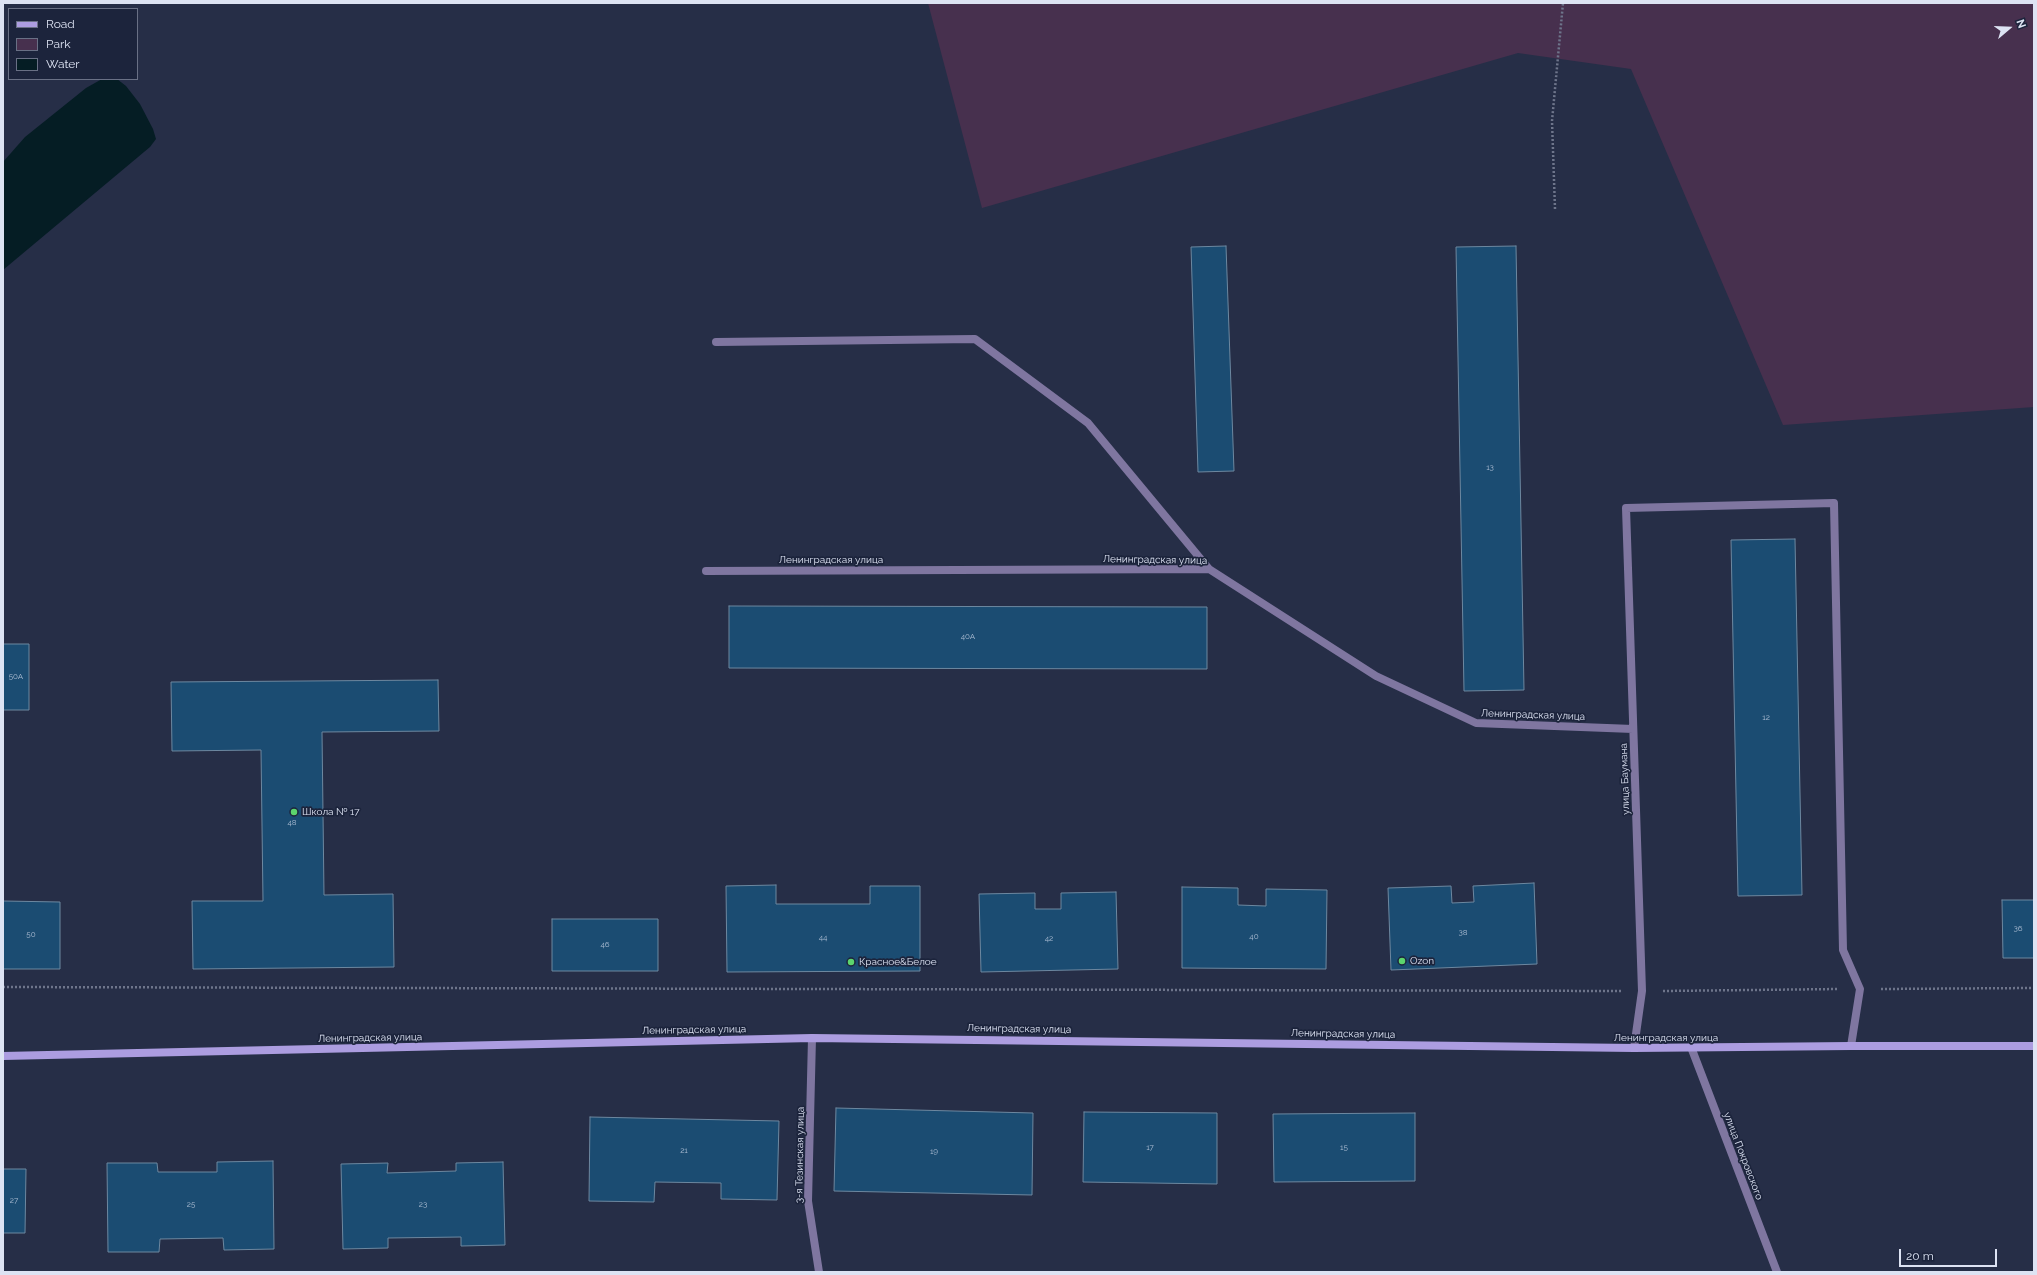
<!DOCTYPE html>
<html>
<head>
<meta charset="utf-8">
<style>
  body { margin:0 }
  #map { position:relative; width:2037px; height:1275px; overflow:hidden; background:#262e47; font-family:Raleway,sans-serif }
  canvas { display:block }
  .frame { position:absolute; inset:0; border:4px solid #dde3f3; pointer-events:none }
  .legend { position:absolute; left:8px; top:8px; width:130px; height:72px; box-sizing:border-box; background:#1c243c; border:1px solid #697085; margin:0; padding:5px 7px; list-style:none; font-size:12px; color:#dde3f3 }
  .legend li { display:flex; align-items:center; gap:8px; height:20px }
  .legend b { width:20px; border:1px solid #697085 }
  .north { position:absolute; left:1989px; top:8px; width:40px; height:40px; -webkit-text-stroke:3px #1c243c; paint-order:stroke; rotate:71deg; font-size:11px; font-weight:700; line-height:16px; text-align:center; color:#dde3f3 }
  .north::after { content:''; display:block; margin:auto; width:14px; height:18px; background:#dde3f3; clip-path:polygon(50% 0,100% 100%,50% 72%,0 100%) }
  .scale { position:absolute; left:1899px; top:1249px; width:98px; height:18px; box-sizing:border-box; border:2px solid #dde3f3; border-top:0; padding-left:5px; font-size:12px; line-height:14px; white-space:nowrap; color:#dde3f3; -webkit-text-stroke:3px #1c243c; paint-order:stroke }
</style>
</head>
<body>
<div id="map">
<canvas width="2037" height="1275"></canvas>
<div class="frame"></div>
<ul class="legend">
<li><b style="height:5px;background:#ac9de0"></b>Road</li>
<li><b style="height:11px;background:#47304e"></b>Park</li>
<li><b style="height:11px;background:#051d24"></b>Water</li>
</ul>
<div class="north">N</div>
<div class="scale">20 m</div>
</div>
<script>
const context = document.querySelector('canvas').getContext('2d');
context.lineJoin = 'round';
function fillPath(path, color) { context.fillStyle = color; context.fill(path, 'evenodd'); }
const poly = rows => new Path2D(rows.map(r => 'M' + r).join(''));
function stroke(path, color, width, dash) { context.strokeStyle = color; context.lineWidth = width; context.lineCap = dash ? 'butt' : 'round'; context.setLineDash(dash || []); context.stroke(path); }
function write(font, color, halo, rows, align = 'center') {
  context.font = font + ' Raleway,sans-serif'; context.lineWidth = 3.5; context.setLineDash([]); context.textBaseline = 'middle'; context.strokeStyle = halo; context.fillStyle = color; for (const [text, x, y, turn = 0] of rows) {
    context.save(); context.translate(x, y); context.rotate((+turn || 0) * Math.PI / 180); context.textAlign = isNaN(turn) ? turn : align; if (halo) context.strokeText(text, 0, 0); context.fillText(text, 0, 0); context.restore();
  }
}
fillPath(poly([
  [928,3,2034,3,2034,407,1783,425,1631,69,1518,53,982,208]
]), '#47304e');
fillPath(poly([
  [102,79,117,79,126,86,140,104,153,129,156,139,150,147,3,270,3,162,25,137,86,88]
]), '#051d24');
const building = poly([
  [1226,246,1234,471,1198,472,1191,247,1226,246],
  [1516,246,1524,690,1464,691,1456,247,1516,246],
  [1795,539,1802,895,1738,896,1731,540,1795,539],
  [729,606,1207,607,1207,669,729,668,729,606],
  [3,644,29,644,29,710,3,710,3,644],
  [438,680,439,731,322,732,324,895,393,894,394,967,193,969,192,901,263,901,261,750,172,751,171,682,438,680],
  [1534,883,1537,964,1391,970,1388,888,1451,886,1452,903,1474,902,1473,886,1534,883],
  [776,885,776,904,870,904,870,886,920,886,920,971,727,972,726,886,776,885],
  [1182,887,1238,888,1238,905,1266,906,1266,889,1327,890,1326,969,1182,968,1182,887],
  [1116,892,1118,969,981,972,979,894,1035,893,1035,909,1061,909,1061,893,1116,892],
  [2002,900,2034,900,2034,958,2003,958,2002,900],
  [3,901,60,902,60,969,3,969,3,901],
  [552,919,658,919,658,971,552,971,552,919],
  [836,1108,1033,1113,1032,1195,834,1191,836,1108],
  [1084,1112,1217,1113,1217,1184,1083,1182,1084,1112],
  [1415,1113,1415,1181,1274,1182,1273,1114,1415,1113],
  [590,1117,779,1121,777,1200,721,1199,721,1183,655,1182,654,1202,589,1201,590,1117],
  [273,1161,274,1249,224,1250,223,1238,160,1239,159,1252,108,1252,107,1163,157,1163,158,1172,217,1172,217,1162,273,1161],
  [503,1162,505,1245,461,1246,461,1237,388,1238,388,1248,343,1249,341,1164,388,1163,387,1173,456,1171,456,1163,503,1162],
  [3,1169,26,1169,25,1233,3,1233,3,1169]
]);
fillPath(building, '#1b4c72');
stroke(building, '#6d88a0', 1);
stroke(poly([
  [1555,209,1552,121,1563,3],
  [3,987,1622,991],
  [1881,989,2034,988],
  [1663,991,1838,989]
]), '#6e758b', 2.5, [2, 2]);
stroke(poly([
  [716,342,975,339,1088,423,1209,569],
  [706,571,1209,569,1376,676,1476,723,1633,729],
  [812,1038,808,1201,819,1272],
  [1634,1048,1642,991,1626,508,1834,503,1843,950,1860,989,1851,1046]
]), '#7f76a0', 8);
stroke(poly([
  [1691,1047,1777,1272]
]), '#7f76a0', 8);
stroke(poly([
  [3,1056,812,1038,1634,1048,1851,1046,2034,1046]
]), '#ac9de0', 8);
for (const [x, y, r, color] of [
  [294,812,4,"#5cd56d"],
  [1402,961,4,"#5cd56d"],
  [851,962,4,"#5cd56d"]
]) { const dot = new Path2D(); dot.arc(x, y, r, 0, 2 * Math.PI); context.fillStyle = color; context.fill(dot); stroke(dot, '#1c243c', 1.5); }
write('8px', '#acbdd3', null, [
  ["13",1490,468],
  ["40А",968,637],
  ["50А",16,677],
  ["12",1766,718],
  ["48",292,823],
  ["36",2018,929],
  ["38",1463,933],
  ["50",31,935],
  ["40",1254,937],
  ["44",823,938],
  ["42",1049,939],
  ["46",605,945],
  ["17",1150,1148],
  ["15",1344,1148],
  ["21",684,1151],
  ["19",934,1152],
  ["27",14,1201],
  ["25",191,1205],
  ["23",423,1205]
]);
write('10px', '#dde3f3', '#1c243c', [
  ["Ленинградская улица",831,560],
  ["Ленинградская улица",1155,560,1],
  ["Ленинградская улица",1533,715,2],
  ["улица Баумана",1625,779,-92],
  ["Ленинградская улица",1019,1029,1],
  ["Ленинградская улица",694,1030,-1],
  ["Ленинградская улица",1343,1034,1],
  ["Ленинградская улица",370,1038,-1],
  ["Ленинградская улица",1666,1038],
  ["3-я Тезинская улица",800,1155,-89],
  ["улица Покровского",1743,1156,69]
]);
write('10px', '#dde3f3', '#1c243c', [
  ["Школа № 17",302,812],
  ["Ozon",1410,961],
  ["Красное&Белое",859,962]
], 'left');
</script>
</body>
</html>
